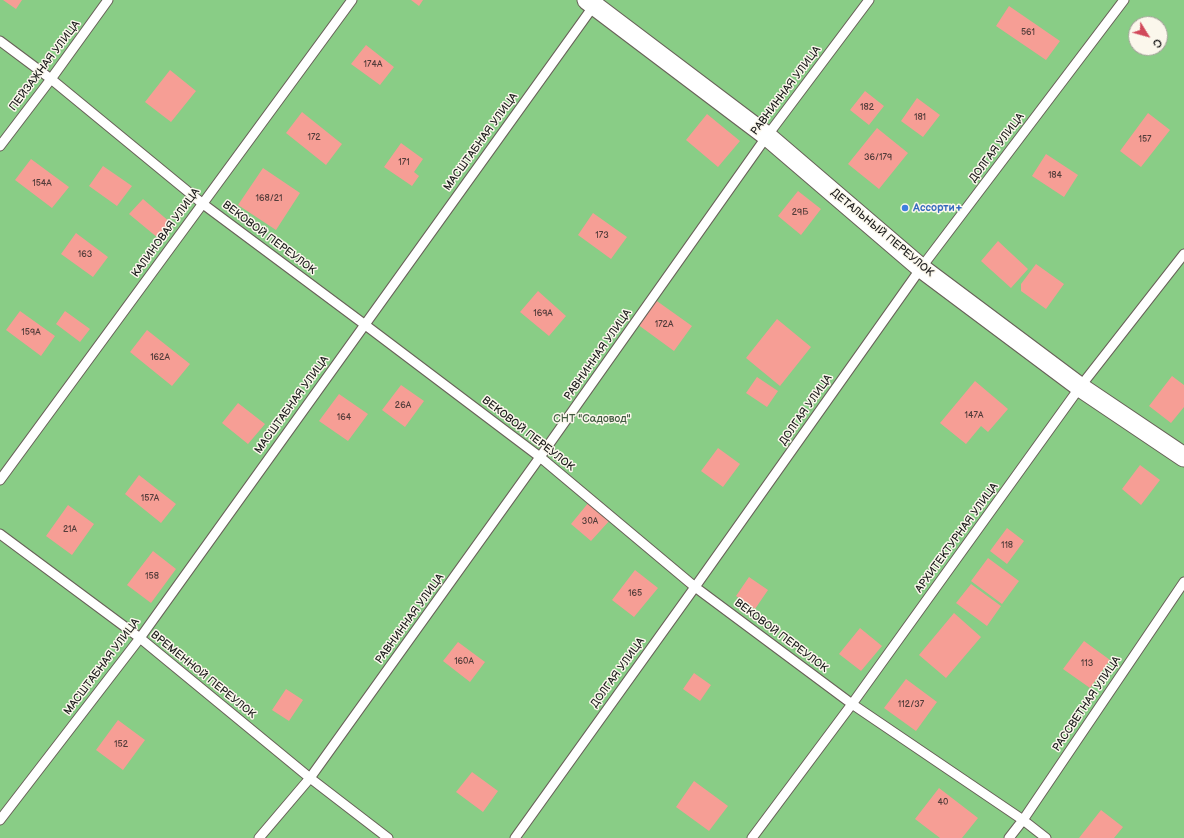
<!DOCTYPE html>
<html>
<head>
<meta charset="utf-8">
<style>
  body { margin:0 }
  #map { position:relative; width:1184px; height:838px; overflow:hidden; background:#f5e2c8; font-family:"Balsamiq Sans",sans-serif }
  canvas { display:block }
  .north { position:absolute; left:1128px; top:16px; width:40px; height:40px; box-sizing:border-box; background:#fbf7ec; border:1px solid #a29f99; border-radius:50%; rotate:127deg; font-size:11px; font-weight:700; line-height:16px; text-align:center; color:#1c1c1c }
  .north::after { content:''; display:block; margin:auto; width:14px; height:18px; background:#d1495b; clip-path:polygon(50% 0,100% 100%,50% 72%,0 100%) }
</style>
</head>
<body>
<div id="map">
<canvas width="1184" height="838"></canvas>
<div class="north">С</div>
</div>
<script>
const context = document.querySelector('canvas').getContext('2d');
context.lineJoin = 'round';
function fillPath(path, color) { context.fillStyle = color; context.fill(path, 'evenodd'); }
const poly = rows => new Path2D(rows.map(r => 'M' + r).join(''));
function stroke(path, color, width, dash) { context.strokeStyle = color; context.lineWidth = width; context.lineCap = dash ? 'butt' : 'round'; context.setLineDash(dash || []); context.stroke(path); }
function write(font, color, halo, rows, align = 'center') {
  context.font = font + ' "Balsamiq Sans",sans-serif'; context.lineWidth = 3; context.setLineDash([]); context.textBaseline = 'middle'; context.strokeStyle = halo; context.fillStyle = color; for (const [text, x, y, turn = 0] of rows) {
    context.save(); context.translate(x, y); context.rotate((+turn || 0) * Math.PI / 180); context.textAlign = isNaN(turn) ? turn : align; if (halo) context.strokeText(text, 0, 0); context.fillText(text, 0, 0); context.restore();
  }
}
fillPath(poly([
  [0,0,1184,0,1184,838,0,838],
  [1136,24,1160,24,1160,48,1136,48]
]), '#89cd86');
fillPath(poly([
  [3,0,22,0,16,9],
  [411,0,423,0,419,6],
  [1009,6,1060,41,1046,60,996,26],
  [366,45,394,67,380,85,351,64],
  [170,70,196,91,171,122,145,102],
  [865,91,884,106,869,125,850,110],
  [917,98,940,115,923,137,901,121],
  [302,112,342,144,326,165,286,133],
  [1148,113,1170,130,1141,167,1120,151],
  [707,114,740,141,718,167,686,140],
  [877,128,908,153,879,189,848,164],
  [401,143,423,159,414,172,419,176,412,186,384,167],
  [1046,154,1078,175,1064,197,1032,176],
  [31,159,69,187,52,208,15,180],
  [103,166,132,186,117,206,89,186],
  [263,168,300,193,276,230,238,205],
  [798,191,821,209,801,235,778,216],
  [143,199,171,223,158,238,129,214],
  [593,213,627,237,611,259,578,235],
  [76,233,108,257,93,277,61,254],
  [998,241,1028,269,1011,288,981,261],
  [1036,264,1064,284,1046,309,1021,291,1021,284],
  [538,291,566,316,549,336,520,312],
  [654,299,692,326,674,351,637,324],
  [20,311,55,336,41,356,6,330],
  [65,311,90,329,80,342,56,324],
  [777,319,811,347,780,386,746,358],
  [147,330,190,364,172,386,130,352],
  [1172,376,1184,385,1184,407,1171,423,1149,406],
  [757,377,778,391,767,407,746,393],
  [975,381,1008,409,988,432,981,426,966,444,940,423],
  [401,385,424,401,405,427,382,410],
  [339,394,368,414,348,441,319,421],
  [238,403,265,424,248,444,222,423],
  [718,448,740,464,723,487,701,471],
  [1140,465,1160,480,1141,505,1122,489],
  [139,475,176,504,161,523,125,494],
  [589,502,610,520,591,541,571,524],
  [68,505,94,524,72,555,46,536],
  [1007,528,1024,541,1007,564,990,551],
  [153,551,176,569,151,603,127,585],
  [988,558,1019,581,1002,604,971,581],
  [635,570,658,588,634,617,612,600],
  [749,577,768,590,755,609,736,596],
  [971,584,1001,606,987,626,956,603],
  [954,613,981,637,946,678,919,655],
  [860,628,882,646,861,671,839,654],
  [1084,641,1110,660,1090,688,1063,669],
  [458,642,485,662,470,682,443,661],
  [694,673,711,685,700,701,683,689],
  [906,679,937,702,916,731,884,708],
  [286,689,303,700,289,721,272,710],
  [118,720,145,740,123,770,96,750],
  [472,772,498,791,483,812,456,792],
  [694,781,728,806,709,831,676,807],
  [939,788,978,818,962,838,940,838,915,819],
  [1101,810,1123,827,1114,838,1079,838]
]), '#f69e95');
const service = poly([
  [0,41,51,79,203,204,364,324,540,457,695,587,852,704,1023,820,1046,838],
  [0,146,51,79,108,0],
  [0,480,352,0],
  [0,534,140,638,310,778,388,838],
  [0,820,140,638,595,4],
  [259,838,310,778,540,457,767,136,869,0],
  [515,838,695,587,921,268,1124,0],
  [752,838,852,704,1080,387,1184,254],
  [1009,838,1023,820,1184,582]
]);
const minor = poly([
  [587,0,767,136,921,268,1080,387,1184,457]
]);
stroke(service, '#686158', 11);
stroke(minor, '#686158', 21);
stroke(service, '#fff', 9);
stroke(minor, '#fff', 19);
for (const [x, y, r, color] of [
  [905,208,4,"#3f7fe0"]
]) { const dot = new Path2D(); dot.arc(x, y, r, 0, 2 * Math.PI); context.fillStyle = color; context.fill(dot); stroke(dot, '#fbf7ec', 1.5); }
write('9px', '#523c3a', null, [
  ["561",1028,33],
  ["174А",373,65],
  ["182",867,108],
  ["181",920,118],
  ["172",314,138],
  ["157",1145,140],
  ["36/179",878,158],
  ["171",404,163],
  ["184",1055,176],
  ["154А",42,184],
  ["168/21",269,199],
  ["29Б",800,213],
  ["173",602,236],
  ["163",85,255],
  ["169А",543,314],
  ["172А",664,325],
  ["159А",31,333],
  ["162А",160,358],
  ["26А",403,406],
  ["147А",974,416],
  ["164",344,418],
  ["157А",150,499],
  ["30А",590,522],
  ["21А",70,530],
  ["118",1007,546],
  ["158",152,577],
  ["165",635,594],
  ["160А",464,662],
  ["113",1087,664],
  ["112/37",911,705],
  ["152",121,745],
  ["40",943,803]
]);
write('11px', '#1c1c1c', '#fbf7ec', [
  ["ПЕЙЗАЖНАЯ УЛИЦА",45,66,-53],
  ["РАВНИННАЯ УЛИЦА",786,91,-53],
  ["МАСШТАБНАЯ УЛИЦА",481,142,-54],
  ["ДОЛГАЯ УЛИЦА",997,148,-53],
  ["КАЛИНОВАЯ УЛИЦА",166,233,-54],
  ["ДЕТАЛЬНЫЙ ПЕРЕУЛОК",882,233,40],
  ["ВЕКОВОЙ ПЕРЕУЛОК",269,238,37],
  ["РАВНИННАЯ УЛИЦА",598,355,-55],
  ["МАСШТАБНАЯ УЛИЦА",292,405,-54],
  ["ДОЛГАЯ УЛИЦА",806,410,-55],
  ["ВЕКОВОЙ ПЕРЕУЛОК",528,434,38],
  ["АРХИТЕКТУРНАЯ УЛИЦА",957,538,-54],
  ["РАВНИННАЯ УЛИЦА",410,619,-54],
  ["ВЕКОВОЙ ПЕРЕУЛОК",781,636,37],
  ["МАСШТАБНАЯ УЛИЦА",102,667,-53],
  ["ДОЛГАЯ УЛИЦА",618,673,-54],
  ["ВРЕМЕННОЙ ПЕРЕУЛОК",203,675,39],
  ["РАССВЕТНАЯ УЛИЦА",1087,704,-56]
]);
write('bold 11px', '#366cbe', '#fbf7ec', [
  ["Ассорти+",913,208]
], 'left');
write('11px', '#425a41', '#fbf7ec', [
  ["СНТ \"Садовод\"",592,419]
]);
</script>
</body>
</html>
